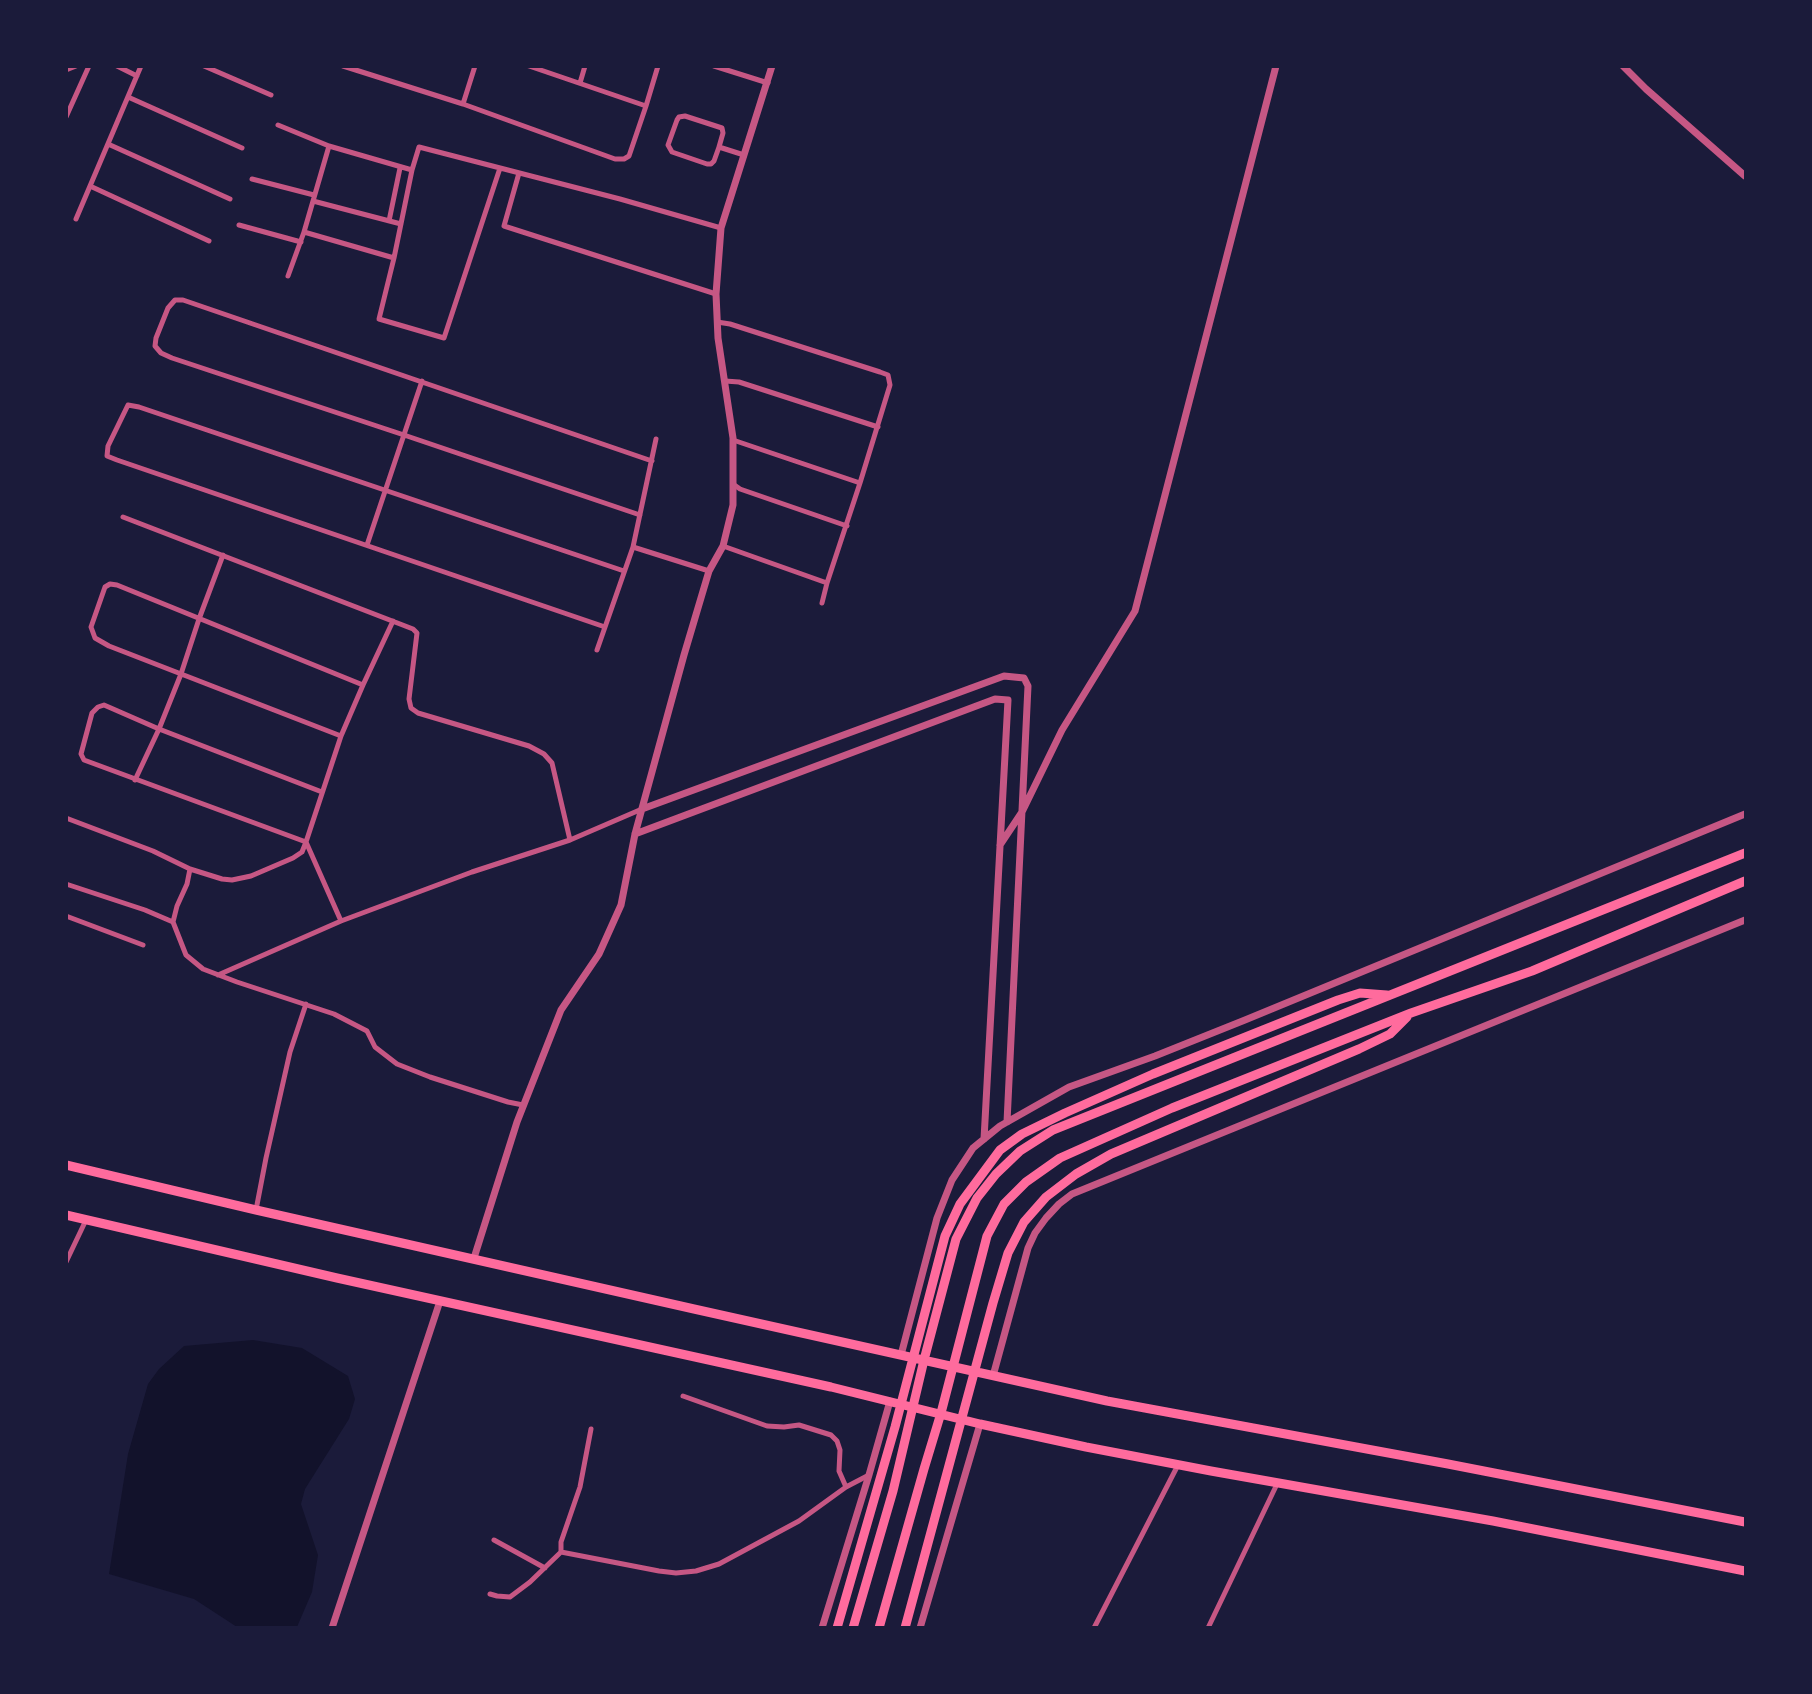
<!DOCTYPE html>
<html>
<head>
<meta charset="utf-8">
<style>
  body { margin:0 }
  #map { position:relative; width:1812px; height:1694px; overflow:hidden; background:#1b1b3a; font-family:"PT Sans Narrow",sans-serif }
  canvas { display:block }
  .frame { position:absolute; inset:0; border:68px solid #1b1b3a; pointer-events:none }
</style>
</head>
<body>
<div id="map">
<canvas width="1812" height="1694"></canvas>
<div class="frame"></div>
</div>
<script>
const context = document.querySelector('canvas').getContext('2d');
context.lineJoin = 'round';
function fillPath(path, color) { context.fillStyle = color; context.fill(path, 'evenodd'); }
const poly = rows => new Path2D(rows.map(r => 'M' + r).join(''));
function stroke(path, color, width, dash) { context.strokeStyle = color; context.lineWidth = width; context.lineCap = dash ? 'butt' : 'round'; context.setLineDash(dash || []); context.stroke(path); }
fillPath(poly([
  [253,1340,302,1348,348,1376,355,1399,349,1419,305,1489,301,1504,318,1555,312,1592,297,1627,237,1627,194,1599,109,1574,128,1454,148,1384,159,1369,184,1346]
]), '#12122b');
stroke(poly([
  [117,66,137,76],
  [204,66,271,95],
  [343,66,463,104,615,159,624,159,629,156,646,106],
  [529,66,646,106,658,66],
  [714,66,768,83],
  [66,70,76,66],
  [580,83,585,66],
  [128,97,242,148],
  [463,104,475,66],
  [66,117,89,66],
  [278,125,329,146],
  [108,144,230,199],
  [719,147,723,133,722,128,685,116,679,117,677,120,668,145,672,152,707,164,711,164,714,161,719,147,744,155],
  [519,173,504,226,716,294],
  [252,179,314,195],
  [90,186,209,241],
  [313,201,401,224],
  [76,219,141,66],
  [389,221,400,168],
  [239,225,301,242],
  [304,232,394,258,412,170],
  [394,258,379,319,444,338,500,168],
  [288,276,304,232,329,146,412,170,419,147,620,199,721,228],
  [717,322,730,324,880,372,888,375,890,385,860,483,733,440],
  [725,381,739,382,878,427],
  [733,484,740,489,847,526],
  [640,515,404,435,172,358,161,353,155,346,156,338,168,308,175,300,183,300,652,461],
  [123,517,413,629,417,633,409,699,411,708,418,713,529,746,544,754,552,763,570,840],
  [367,545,422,381],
  [723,546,827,583,860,483],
  [633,547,709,571],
  [822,603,827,583],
  [605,627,117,460,107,456,108,446,128,405,139,407,624,571],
  [597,650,633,547,656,439],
  [363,685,393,621],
  [135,780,159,729,181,674,199,619,223,555],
  [322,792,159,729,104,705,98,707,92,713,81,754,84,760,306,842,341,736,363,685,117,585,110,584,105,587,91,627,95,638,109,646,341,736],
  [66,818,153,851,190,869,187,884,177,906,173,922,186,955,203,969,237,982,334,1014,367,1031,375,1047,397,1064,430,1077,508,1102,523,1105],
  [306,842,341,921],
  [190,869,222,879,232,880,251,876,293,858,302,852,306,842],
  [66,884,145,910,173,922],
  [66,916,143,945],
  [218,975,341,921,472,872,570,840,642,809],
  [256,1210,266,1158,290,1052,306,1004],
  [66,1262,86,1220],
  [683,1396,767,1426,784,1427,799,1425,831,1435,837,1441,840,1450,839,1471,846,1487],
  [494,1540,545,1568],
  [561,1552,561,1542,580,1487,591,1429],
  [490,1594,497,1596,510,1597,530,1582,561,1552,659,1571,676,1573,696,1571,719,1564,799,1521,846,1487,869,1475],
  [1094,1628,1178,1465],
  [1208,1628,1278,1482]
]), '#c65784', 5);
stroke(poly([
  [1623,66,1646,89,1745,176],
  [642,809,1004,676,1024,678,1028,686,1007,1122],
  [635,834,995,699,1008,700,984,1139],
  [1000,845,1022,812,1062,730,1135,611,1276,66],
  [474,1258,517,1122,561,1010,599,954,621,905,635,834,684,655,709,571,723,546,733,505,733,438,718,338,716,294,721,228,772,66],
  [901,1355,937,1218,952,1180,973,1148,1000,1126,1069,1087,1155,1056,1245,1020,1745,814],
  [993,1376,1028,1248,1035,1233,1046,1218,1059,1204,1072,1194,1745,920],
  [332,1628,440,1301],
  [822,1628,869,1475,890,1401],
  [920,1628,980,1424]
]), '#c65784', 7);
stroke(poly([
  [66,1165,256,1210,694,1309,1107,1401,1448,1464,1745,1522],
  [66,1215,337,1278,831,1387,980,1424,1086,1447,1211,1471,1493,1521,1745,1571],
  [837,1628,895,1427,945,1236,960,1204,1000,1150,1022,1134,1065,1113,1153,1074,1338,1000,1360,993,1387,995],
  [853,1628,893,1491,924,1360,956,1239,977,1198,996,1174,1020,1151,1053,1130,1745,853],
  [879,1628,924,1469,941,1413,987,1236,1004,1204,1026,1182,1060,1158,1172,1108,1411,1013,1532,971,1745,881],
  [905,1628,993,1303,1008,1253,1024,1222,1046,1197,1076,1174,1111,1154,1359,1049,1390,1034,1407,1017]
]), '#ff6b9d', 9);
</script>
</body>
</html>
